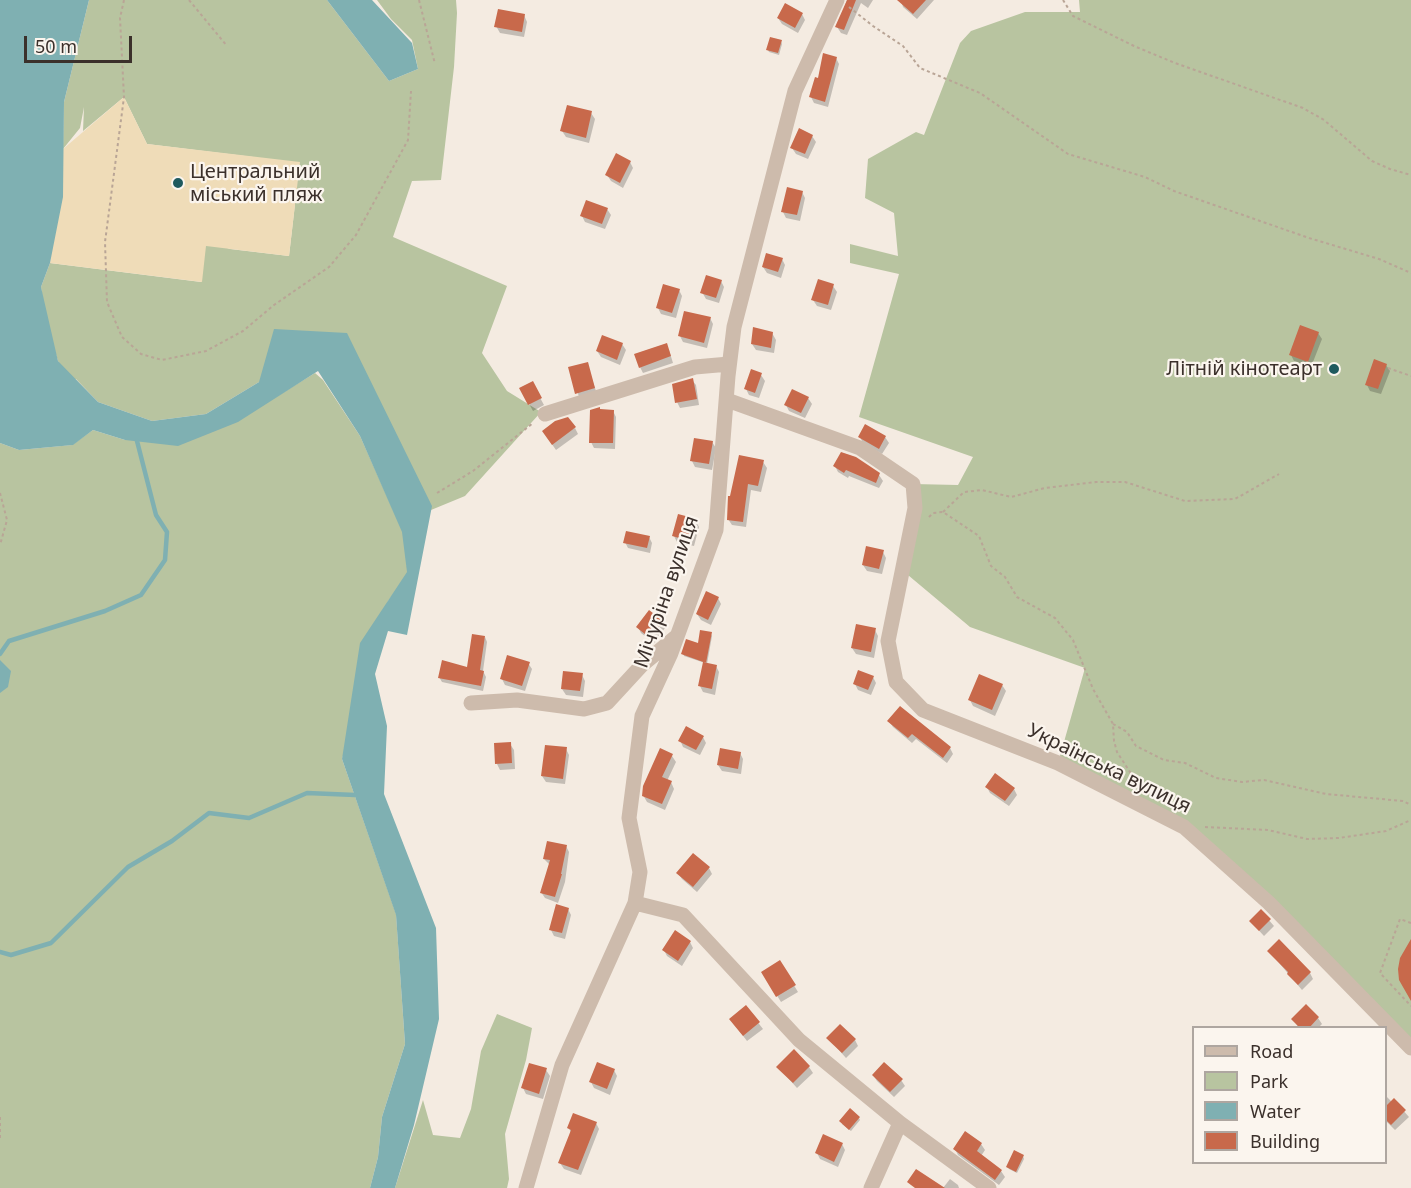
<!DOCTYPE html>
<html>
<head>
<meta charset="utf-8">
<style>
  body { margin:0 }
  #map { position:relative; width:1411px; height:1188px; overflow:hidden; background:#f4ebe1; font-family:"Noto Sans",sans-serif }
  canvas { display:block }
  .legend { position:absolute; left:1192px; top:1026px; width:195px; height:138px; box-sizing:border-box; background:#fbf5ee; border:2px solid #aea6a0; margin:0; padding:8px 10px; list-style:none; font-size:18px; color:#3b302b }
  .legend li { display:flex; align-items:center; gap:12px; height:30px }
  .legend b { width:30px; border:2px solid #aea6a0 }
  .scale { position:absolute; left:24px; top:36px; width:108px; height:27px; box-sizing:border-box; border:3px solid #3b302b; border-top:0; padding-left:8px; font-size:18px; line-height:21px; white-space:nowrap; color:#3b302b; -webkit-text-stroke:4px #fbf5ee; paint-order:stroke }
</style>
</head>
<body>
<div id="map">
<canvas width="1411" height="1188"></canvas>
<ul class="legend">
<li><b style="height:8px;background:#cdbbac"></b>Road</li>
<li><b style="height:16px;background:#b8c4a0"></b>Park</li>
<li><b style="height:16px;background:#7fb0b2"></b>Water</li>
<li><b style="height:16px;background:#c8694b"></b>Building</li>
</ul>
<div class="scale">50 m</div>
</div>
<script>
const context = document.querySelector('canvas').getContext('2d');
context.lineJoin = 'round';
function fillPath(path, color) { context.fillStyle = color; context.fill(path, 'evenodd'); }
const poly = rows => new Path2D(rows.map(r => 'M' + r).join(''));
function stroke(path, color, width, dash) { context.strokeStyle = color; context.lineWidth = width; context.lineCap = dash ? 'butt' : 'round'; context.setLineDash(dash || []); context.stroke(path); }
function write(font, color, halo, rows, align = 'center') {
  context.font = font + ' "Noto Sans",sans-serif'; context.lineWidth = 4.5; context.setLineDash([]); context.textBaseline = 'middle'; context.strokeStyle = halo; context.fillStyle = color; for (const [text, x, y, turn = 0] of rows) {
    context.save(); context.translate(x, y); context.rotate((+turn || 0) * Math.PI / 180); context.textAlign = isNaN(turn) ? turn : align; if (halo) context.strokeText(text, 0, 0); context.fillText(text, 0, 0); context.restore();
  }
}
fillPath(poly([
  [89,0,327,0,389,81,418,69,412,40,391,19,377,0,456,0,457,13,454,67,441,180,412,181,393,237,507,286,482,353,507,391,541,412,465,496,431,510,353,353,259,382,206,414,152,421,98,402,76,379,70,382,58,361,45,318,41,287,50,263,201,282,202,246,214,243,230,249,289,256,295,204,253,157,147,144,124,97,83,131,84,107,80,128,63,149,64,102],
  [1079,0,1411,0,1411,1043,1184,827,1058,763,1085,668,970,627,902,570,913,484,958,485,973,457,859,417,899,274,850,263,850,244,898,256,894,213,865,198,868,159,916,132,924,135,960,43,971,31,1025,12,1080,12],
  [315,373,323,380,360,436,403,532,408,575,388,601,342,759,396,914,405,1044,382,1117,378,1157,370,1188,0,1188,0,443,19,450,72,445,93,430,125,440,238,420],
  [497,1014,532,1028,526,1060,505,1134,509,1179,507,1188,395,1188,423,1100,433,1135,460,1138,471,1109,481,1051]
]), '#b8c4a0');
fillPath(poly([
  [124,97,147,144,300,162,289,256,206,246,202,282,50,263,63,149]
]), '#efdcb8');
fillPath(poly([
  [0,0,89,0,64,102,63,197,50,263,41,287,58,361,98,402,152,421,206,414,259,382,274,329,347,333,432,506,407,635,388,631,375,674,387,726,384,794,436,928,439,1019,414,1125,395,1188,370,1188,378,1157,382,1117,405,1044,396,915,342,759,360,643,407,572,402,532,360,436,318,371,238,422,178,446,125,440,93,430,73,445,19,450,0,443],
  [327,0,372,0,412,43,418,69,389,81],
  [0,660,11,671,8,687,0,693]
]), '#7fb0b2');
fillPath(poly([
  [847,0,873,0,868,8,861,3,847,35,841,33,837,27],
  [901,0,934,0,917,19,903,7],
  [802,14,805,20,798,33,782,24,778,18],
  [524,15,527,22,524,37,500,33,496,26],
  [781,41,782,44,779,55,769,52,768,50],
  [836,58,839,64,828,107,814,103,811,97],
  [591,113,595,119,589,143,566,137,562,131],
  [812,136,816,142,808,159,796,154,792,148],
  [630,162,633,168,623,188,611,181,607,175],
  [802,192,805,198,800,221,786,218,783,212],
  [607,209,611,215,605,229,585,222,582,216],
  [782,259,785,265,781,278,767,273,763,267],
  [721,281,724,287,719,303,706,299,702,292],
  [833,286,837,292,831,310,817,306,813,300],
  [679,290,682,296,676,318,661,314,658,308],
  [710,318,713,324,707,348,683,342,680,336],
  [772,333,776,340,774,353,756,350,752,344],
  [1318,333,1322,339,1311,367,1294,361,1291,355],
  [622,344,626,350,620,365,601,357,597,351],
  [669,350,673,363,643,373,640,367],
  [587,364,597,394,580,400,570,368],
  [1386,365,1390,371,1381,394,1370,391,1367,385],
  [761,375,765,381,759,398,749,395,746,389],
  [692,380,696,385,699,405,680,408,677,402],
  [532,383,544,405,533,411,521,389],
  [808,398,812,404,805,418,789,411,786,405],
  [600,411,613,411,616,417,615,449,594,448,591,442],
  [575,428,578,434,556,450,547,437],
  [860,437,885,437,889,443,882,454,863,443],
  [712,442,716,448,712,470,695,467,692,461],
  [763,462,767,468,761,492,751,490,746,527,732,525,728,519,730,498],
  [835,466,879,475,883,481,879,488,849,476,848,478,838,472],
  [696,521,699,527,694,546,677,542,674,536],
  [649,537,652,543,650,553,628,548,625,542],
  [883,552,886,558,882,574,867,571,863,565],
  [718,598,721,604,711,625,701,620,697,614],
  [662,622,665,628,654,643,641,633,638,627],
  [875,630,878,636,874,658,856,654,852,648],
  [711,634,712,636,707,664,716,666,719,672,715,695,703,692,700,686,705,663,684,656,683,653,699,645],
  [485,637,487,642,483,671,486,677,483,691,442,682,439,677,468,668],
  [528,663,532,669,525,691,505,685,502,679],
  [582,675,585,681,583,697,566,695,562,689],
  [873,677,876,683,871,695,858,690,855,684],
  [1002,685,1006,691,995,716,973,706,970,700],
  [889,721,950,748,953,754,947,763,916,739,912,743,893,727],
  [703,737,706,743,700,755,683,747,680,740],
  [510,744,514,750,515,769,500,770,497,764],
  [566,749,569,755,565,784,546,782,542,776],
  [661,750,672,756,676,762,667,781,671,782,674,789,665,810,647,802,643,795],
  [740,753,743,759,741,774,722,771,718,765],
  [987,787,1014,789,1017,795,1009,806,990,793],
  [566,846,569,852,565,882,558,903,545,898,541,892,550,865,544,859],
  [709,868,712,874,697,892,682,879,678,873],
  [568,909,571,915,565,939,554,936,551,930],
  [1261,911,1274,926,1264,936,1251,922],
  [690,942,693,948,682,966,667,956,664,950],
  [1269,951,1310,973,1313,979,1302,990],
  [780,962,798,992,781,1002,763,973],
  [1306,1006,1318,1018,1322,1024,1318,1028,1299,1028,1293,1019],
  [746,1007,763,1029,747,1041,731,1020],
  [828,1038,855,1040,858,1046,846,1058],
  [778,1067,809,1067,813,1073,797,1088],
  [546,1070,550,1076,543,1099,526,1094,523,1088],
  [614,1070,617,1076,610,1095,594,1088,591,1082],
  [873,1075,901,1080,905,1086,894,1097,877,1081],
  [1386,1096,1392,1102,1394,1100,1409,1117,1395,1130,1386,1121],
  [859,1118,860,1120,851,1131,842,1124],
  [596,1123,599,1129,581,1175,564,1169,560,1163,571,1133,569,1128],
  [842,1144,845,1150,838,1167,820,1159,817,1153],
  [981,1144,985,1150,981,1156,1001,1171,1005,1177,999,1185,958,1155,955,1149],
  [1023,1156,1024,1159,1017,1173,1009,1169,1008,1167],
  [950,1179,958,1185,959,1188,943,1188]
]), '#0003');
stroke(poly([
  [0,654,9,641,105,611,141,595,165,560,167,532,156,515,137,441],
  [0,952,11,955,51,943,128,867,172,841,209,813,249,818,307,793,355,795]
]), '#7fb0b2', 4.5);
fillPath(poly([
  [847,0,856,0,844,30,835,27],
  [897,0,926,0,913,14],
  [785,3,803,13,795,28,777,18],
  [498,9,525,14,522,32,494,27],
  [770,37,782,40,778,53,766,50],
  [823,53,837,57,825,102,809,97,815,77,818,78],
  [567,105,592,111,586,138,560,131],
  [799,128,813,135,805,154,790,148],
  [616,153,631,161,620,183,605,175],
  [787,187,803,191,797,215,781,212],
  [586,200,608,208,602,224,580,216],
  [766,253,783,258,778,272,762,267],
  [706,275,722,280,716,298,700,293],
  [818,279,834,284,828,305,811,300],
  [663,284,680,289,672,313,656,308],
  [684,311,711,317,704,343,678,336],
  [1300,325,1319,332,1308,362,1289,355],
  [753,327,773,332,771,348,751,344],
  [602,335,623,343,617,360,596,351],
  [667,343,671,356,639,368,634,354],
  [1374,359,1387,364,1378,389,1365,385],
  [588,362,595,388,575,394,568,367],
  [751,369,762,373,755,393,744,389],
  [693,378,697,399,675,403,672,384],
  [533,381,542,398,528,405,519,388],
  [792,389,809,397,801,413,784,405],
  [600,407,600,409,614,410,613,443,589,443,590,410],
  [568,417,576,427,552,445,542,431,555,421],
  [865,424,886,436,879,449,858,437],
  [694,438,713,441,709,464,690,461],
  [841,452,856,457,880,473,876,483,846,470,844,473,833,466],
  [739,455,764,460,758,486,748,484,743,522,727,520,728,496,730,496],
  [678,514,697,519,690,541,672,536],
  [626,531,650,536,647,548,623,543],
  [866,546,884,550,879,569,862,565],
  [706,591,719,597,708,620,696,614],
  [649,610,663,621,650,638,636,627],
  [856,624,876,628,871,652,851,648],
  [700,630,712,632,706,663,681,654,686,639,698,643],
  [472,634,485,636,480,670,484,671,481,686,438,678,442,660,467,667],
  [507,655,530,662,522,686,500,679],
  [703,662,717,665,712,689,698,686],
  [858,670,874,676,868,690,853,684],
  [563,671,583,673,580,691,561,689],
  [979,674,1003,684,992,710,968,700],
  [900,706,951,747,943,758,912,734,908,738,887,721],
  [686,726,704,736,696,750,678,741],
  [511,742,512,763,495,764,494,743],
  [545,745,567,747,563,779,541,776],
  [660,748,673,754,662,777,672,781,662,804,642,796,643,786],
  [720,748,741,752,738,769,717,765],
  [995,773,1015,788,1005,801,985,787],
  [547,841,567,845,561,874,562,874,555,897,540,893,550,860,543,859],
  [693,853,710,867,693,887,676,873],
  [556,904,569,908,562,933,549,930],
  [1261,909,1271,919,1259,931,1249,921],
  [675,930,691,941,678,961,662,950],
  [1279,939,1311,972,1298,985,1287,974,1288,972,1267,951],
  [1411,939,1411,1001,1399,980,1398,969,1400,958],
  [780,960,796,985,776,997,761,972],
  [1306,1004,1319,1017,1309,1028,1300,1028,1291,1019],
  [746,1005,760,1022,743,1036,729,1019],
  [840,1024,856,1039,842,1053,826,1038],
  [794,1049,810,1066,793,1083,776,1067],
  [597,1062,615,1069,607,1089,589,1082],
  [884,1062,903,1079,890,1092,872,1075],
  [529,1063,547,1068,539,1094,521,1088],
  [1394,1098,1406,1110,1391,1125,1386,1120,1386,1106],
  [850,1108,860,1117,849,1130,839,1121],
  [573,1113,597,1122,578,1170,558,1163,571,1130,567,1128],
  [965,1131,982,1143,977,1151,1002,1170,995,1180,953,1149],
  [823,1134,843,1143,834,1162,815,1153],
  [1014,1150,1024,1155,1016,1172,1006,1167],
  [916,1169,945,1188,915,1188,907,1182]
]), '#c8694b');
stroke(poly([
  [124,0,120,18,124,97,105,242,107,302,122,337,141,354,162,360,206,351,243,331,274,305,329,267,356,235,408,140,411,91],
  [189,0,227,46],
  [419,0,435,64],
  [1063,0,1073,16,1134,46,1175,63,1303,108,1324,120,1372,161,1390,169,1411,175],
  [849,7,873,26,903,46,920,68,980,93,1068,154,1145,177,1174,191,1309,238,1379,259,1411,273],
  [1388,368,1411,376],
  [0,493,7,520,0,545],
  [437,493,473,471,533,423],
  [943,512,964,492,982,490,1011,497,1045,488,1096,482,1125,482,1185,501,1235,499,1279,474],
  [929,517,933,513,943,512,979,536,991,566,1005,577,1017,597,1055,618,1073,640,1093,689,1113,724,1114,741,1117,752,1141,789],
  [1113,724,1127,732,1136,746,1164,760,1185,763,1216,778,1242,782,1264,780,1326,794,1403,801,1411,805],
  [1205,827,1268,830,1307,839,1339,838,1386,831,1411,820],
  [1411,923,1400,919,1380,973,1411,1006],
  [0,1117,0,1138]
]), '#b9a596', 2, [3, 3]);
stroke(poly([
  [727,400,860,448,913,484,915,508,888,641,896,682,923,710,1058,763,1184,827,1269,903,1411,1048],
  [545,414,695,367,729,364],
  [471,703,517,700,584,709,607,703,642,665,677,636],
  [635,903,683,915,799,1040,900,1123,989,1188],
  [526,1188,562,1065,635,903,640,872,629,818,642,716,671,653,716,530,728,376,734,327,795,91,837,0],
  [871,1188,900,1123]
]), '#cdbbac', 15);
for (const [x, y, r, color] of [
  [178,183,6,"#1f5a5e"],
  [1334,369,6,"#1f5a5e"]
]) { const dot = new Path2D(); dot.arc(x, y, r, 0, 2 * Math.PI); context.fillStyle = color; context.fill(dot); stroke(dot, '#fbf5ee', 2); }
write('20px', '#3b302b', '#fbf5ee', [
  ["Центральний",190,172],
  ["міський пляж",190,195],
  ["Літній кінотеарт",1322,369,"right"]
], 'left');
write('20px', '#3b302b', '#fbf5ee', [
  ["Мічуріна вулиця",667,592,-71],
  ["Українська вулиця",1109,769,26]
]);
</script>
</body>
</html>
